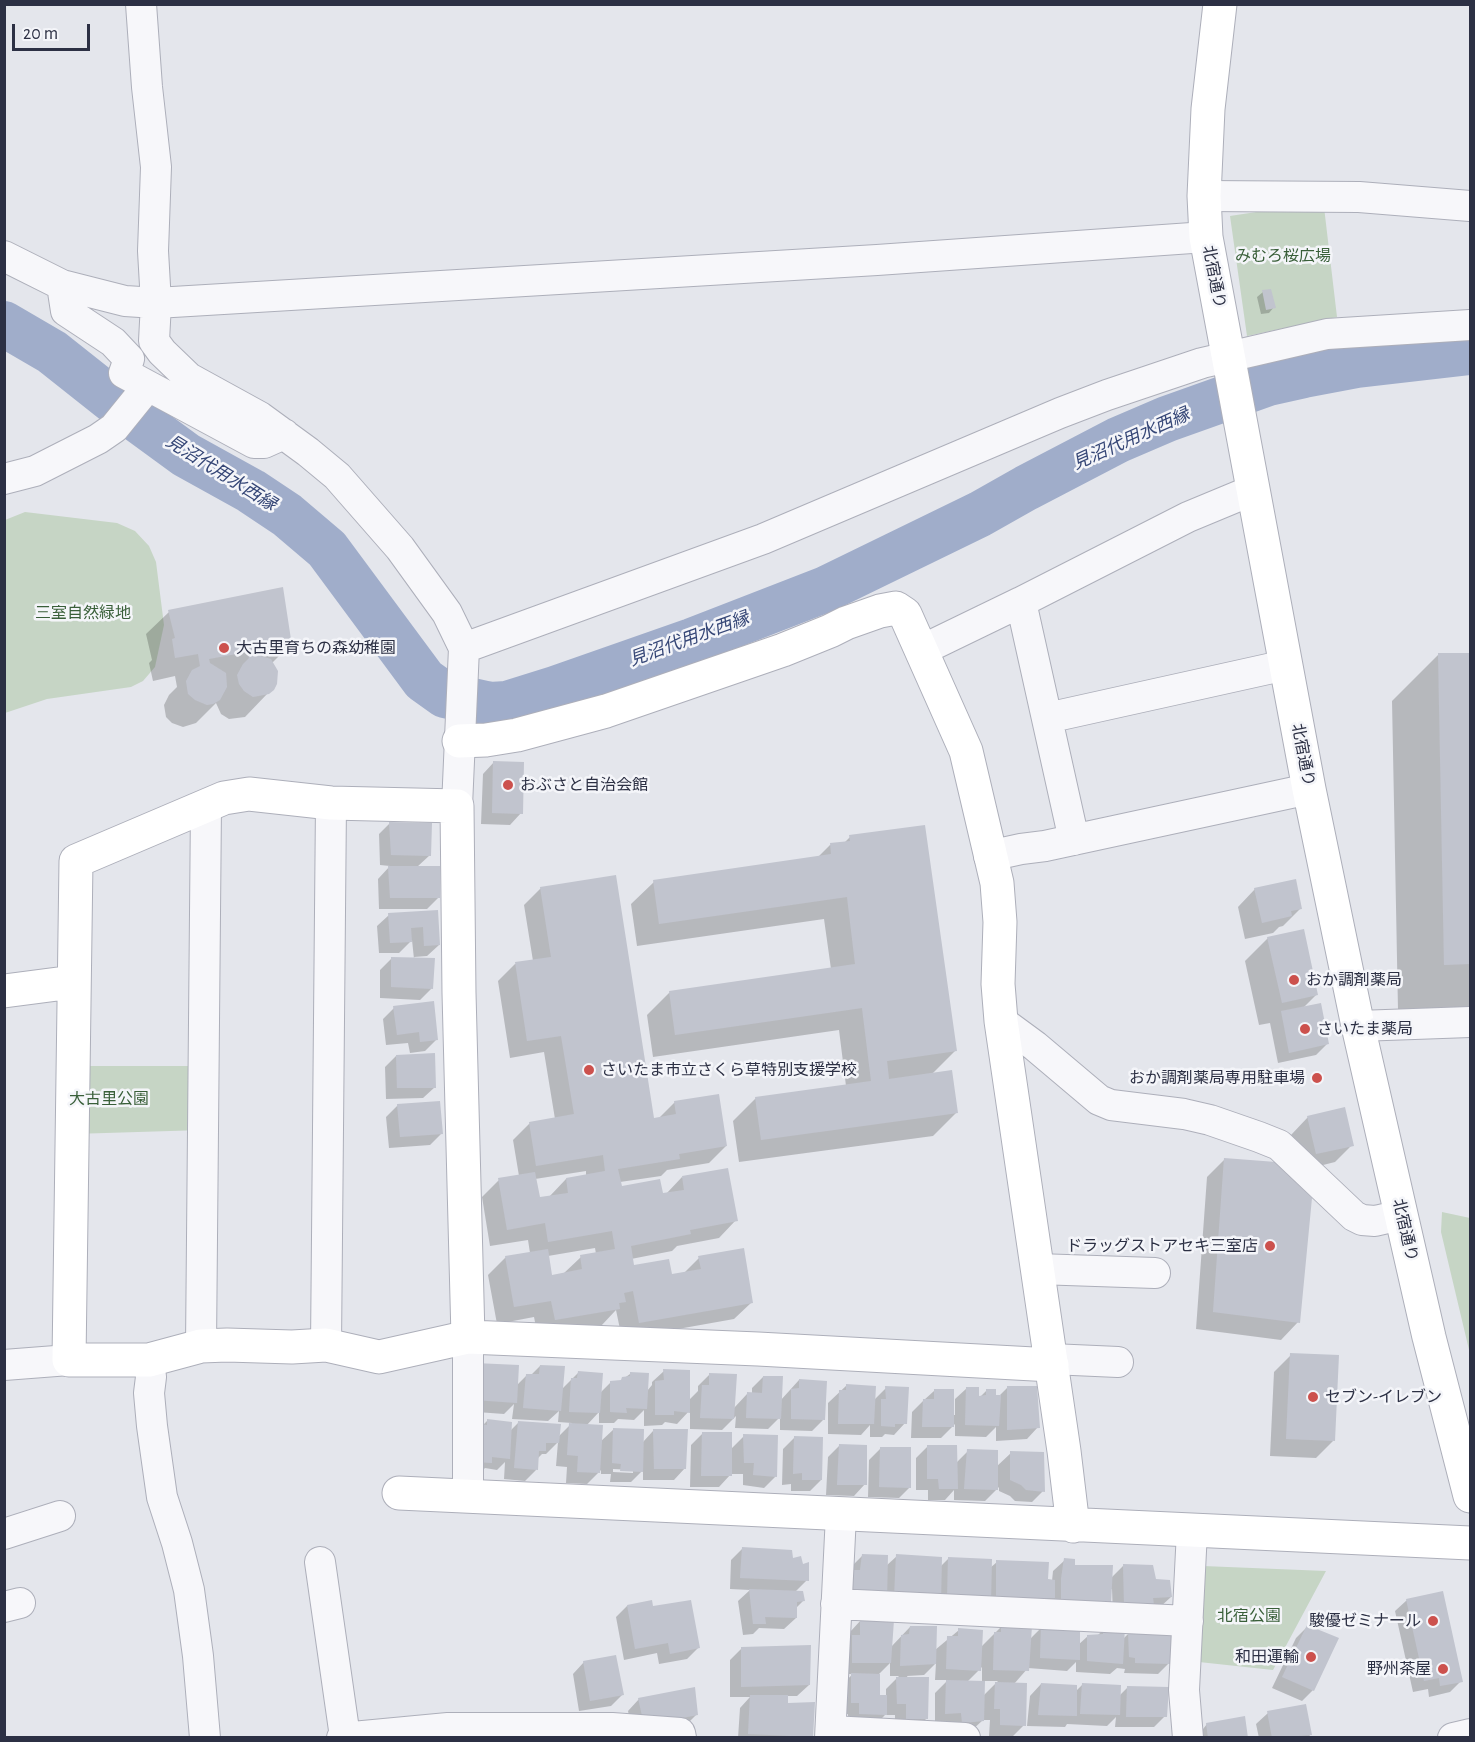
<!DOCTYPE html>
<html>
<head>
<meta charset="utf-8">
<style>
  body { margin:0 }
  #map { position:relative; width:1475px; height:1742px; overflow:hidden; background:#e4e6ec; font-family:"Alegreya Sans",sans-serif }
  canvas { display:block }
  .frame { position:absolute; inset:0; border:6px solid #2c3044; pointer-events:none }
  .scale { position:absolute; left:12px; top:24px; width:78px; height:27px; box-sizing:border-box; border:3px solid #2c3044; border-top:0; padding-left:8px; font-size:18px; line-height:21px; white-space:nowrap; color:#2c3044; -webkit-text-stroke:4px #f4f5f9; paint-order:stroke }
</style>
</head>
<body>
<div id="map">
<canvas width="1475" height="1742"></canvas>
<div class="frame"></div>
<div class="scale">20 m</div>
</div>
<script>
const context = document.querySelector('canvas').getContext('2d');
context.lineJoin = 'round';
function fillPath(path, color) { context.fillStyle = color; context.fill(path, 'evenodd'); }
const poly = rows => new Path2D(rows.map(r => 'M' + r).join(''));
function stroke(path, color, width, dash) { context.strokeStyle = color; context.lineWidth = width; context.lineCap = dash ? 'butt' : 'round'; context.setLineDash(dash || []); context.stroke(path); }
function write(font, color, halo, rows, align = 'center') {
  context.font = font + ' "Alegreya Sans","Noto Sans JP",sans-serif'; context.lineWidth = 5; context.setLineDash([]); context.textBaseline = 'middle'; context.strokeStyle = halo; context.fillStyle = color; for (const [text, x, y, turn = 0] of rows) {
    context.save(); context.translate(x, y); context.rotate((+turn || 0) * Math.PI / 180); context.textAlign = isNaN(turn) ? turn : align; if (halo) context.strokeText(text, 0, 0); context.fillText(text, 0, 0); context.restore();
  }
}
fillPath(poly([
  [1324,207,1337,317,1247,336,1230,216,1276,209],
  [25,512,117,523,135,531,149,546,156,562,164,625,155,667,143,681,131,687,47,699,5,713,5,520],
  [74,1066,203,1066,203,1130,73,1134],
  [1442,1212,1470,1218,1470,1354,1441,1232],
  [1203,1566,1326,1571,1273,1670,1199,1662]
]), '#c6d5c5');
fillPath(poly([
  [1263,292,1274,307,1269,313,1261,314,1257,297],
  [169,612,290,645,272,663,268,693,245,717,229,719,221,714,216,703,196,723,183,727,172,723,166,717,164,705,169,695,177,687,175,676,153,681,149,663,152,660,146,634],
  [1470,654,1470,1009,1398,1010,1392,701,1438,655],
  [494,762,521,813,510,825,481,824,483,774],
  [390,823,430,855,417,867,439,897,427,909,379,909,378,879,390,866,380,865,379,834],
  [850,837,955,1051,932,1074,956,1113,933,1136,739,1162,733,1121,756,1098,846,1086,839,1030,653,1057,647,1015,670,992,831,969,824,919,637,946,631,904,654,882,817,858,830,845,844,843],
  [541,888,653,1119,659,1118,675,1102,726,1146,709,1163,667,1170,661,1176,620,1182,621,1188,661,1195,666,1194,682,1177,736,1220,719,1238,677,1246,672,1251,631,1259,633,1267,671,1276,683,1274,699,1258,752,1302,734,1319,622,1339,616,1310,601,1326,538,1337,534,1317,497,1324,488,1275,506,1257,530,1253,528,1240,490,1246,482,1197,499,1180,519,1176,513,1140,530,1123,555,1119,544,1052,510,1058,498,981,515,964,533,961,524,905],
  [586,1171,586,1176,566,1179,549,1197,538,1199,535,1179],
  [595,1248,596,1254,581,1257,563,1274,551,1276,548,1256],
  [1255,889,1300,909,1283,926,1279,927,1273,933,1245,939,1238,907],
  [437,912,439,945,427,956,414,957,432,988,420,1000,380,998,380,970,391,959,414,959,412,940,399,953,379,953,377,926,389,915],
  [1268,938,1316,995,1303,1008,1327,1044,1316,1055,1278,1063,1270,1023,1259,1025,1245,961],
  [394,1008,436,1040,425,1051,410,1053,408,1043,386,1045,383,1019],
  [396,1056,435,1087,423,1098,386,1099,385,1067],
  [398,1105,441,1134,430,1145,389,1148,386,1117],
  [1308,1117,1352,1145,1335,1162,1299,1171,1291,1135],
  [1224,1160,1298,1322,1281,1340,1196,1329,1207,1177],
  [1291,1355,1333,1441,1316,1458,1270,1456,1274,1372],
  [540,1366,561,1390,578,1373,600,1393,611,1382,619,1382,630,1374,647,1391,652,1385,652,1382,664,1371,688,1401,698,1391,698,1386,710,1374,734,1408,747,1394,752,1394,752,1388,763,1377,780,1401,799,1380,823,1420,812,1431,780,1430,780,1417,768,1429,735,1428,736,1416,722,1430,690,1429,690,1410,677,1424,665,1422,662,1425,644,1426,644,1410,634,1420,618,1419,614,1423,599,1423,599,1412,586,1426,600,1442,614,1429,643,1442,653,1431,685,1468,674,1480,643,1480,643,1470,631,1482,610,1482,611,1474,601,1474,601,1470,587,1484,566,1483,567,1467,556,1466,558,1442,546,1454,542,1454,537,1459,536,1470,525,1481,504,1479,505,1462,497,1470,485,1468,479,1474,482,1426,487,1421,510,1431,519,1422,558,1437,572,1423,558,1422,559,1411,548,1421,512,1419,514,1404,504,1414,463,1411,464,1376,516,1386,527,1375,531,1375],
  [613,1469,633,1470,633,1473,613,1472],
  [847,1385,874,1400,886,1388,905,1423,894,1435,885,1434,882,1437,870,1437,870,1425,861,1435,828,1434,828,1403],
  [967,1388,978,1399,987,1390,995,1397,998,1397,1007,1388,1038,1427,1027,1439,996,1441,996,1427,986,1437,955,1436,955,1424,941,1438,911,1438,912,1412,924,1400,934,1391,952,1415,955,1415,955,1399],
  [703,1433,731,1449,744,1436,776,1476,764,1488,743,1485,743,1474,731,1474,719,1487,690,1487,691,1445],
  [795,1437,821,1480,810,1491,791,1491,791,1484,782,1485,783,1449],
  [839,1446,865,1484,854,1496,826,1495,828,1457],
  [928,1446,956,1463,968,1451,996,1467,1011,1453,1043,1491,1032,1502,1015,1501,1010,1496,999,1491,999,1487,985,1501,954,1500,954,1490,945,1500,928,1500,928,1490,916,1490,916,1458],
  [880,1449,910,1487,899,1498,868,1497,869,1460],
  [742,1549,792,1560,807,1580,795,1592,803,1601,796,1608,796,1618,784,1629,759,1628,753,1634,743,1635,738,1601,750,1590,730,1589,731,1560],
  [862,1556,886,1566,897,1556,940,1567,948,1559,990,1568,997,1562,1046,1581,1052,1581,1053,1571,1065,1560,1074,1567,1110,1579,1123,1566,1155,1581,1171,1597,1159,1608,1113,1616,1112,1589,1042,1609,846,1608,851,1567],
  [1407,1600,1461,1681,1450,1692,1429,1697,1428,1689,1413,1692,1395,1611],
  [627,1606,652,1608,699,1647,687,1659,659,1664,657,1653,624,1660,616,1617],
  [861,1620,891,1647,910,1627,935,1650,959,1630,980,1648,1002,1626,1030,1639,1042,1627,1078,1645,1088,1636,1097,1636,1104,1629,1123,1639,1129,1633,1169,1663,1158,1674,1124,1673,1125,1669,1117,1668,1110,1674,1076,1672,1076,1662,1067,1671,1028,1668,1014,1684,1024,1725,1013,1736,989,1736,990,1720,983,1720,971,1731,935,1724,935,1693,948,1680,935,1680,936,1663,924,1675,907,1676,927,1718,915,1730,895,1729,895,1715,885,1715,874,1726,848,1724,848,1714,840,1714,840,1686,853,1674,841,1674,850,1632],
  [890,1663,890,1676,899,1676,886,1689,886,1696,878,1696,879,1674],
  [982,1667,982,1682,967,1682],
  [983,1681,998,1681,983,1696],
  [1308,1626,1313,1690,1302,1701,1272,1688,1296,1638],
  [742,1648,809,1685,797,1696,787,1696,787,1704,812,1736,811,1738,738,1738,740,1708,750,1697,730,1697,730,1660],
  [584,1662,622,1695,611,1706,579,1711,573,1674],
  [1041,1684,1076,1691,1083,1684,1119,1696,1128,1687,1165,1716,1154,1727,1115,1727,1116,1717,1107,1726,1067,1724,1065,1727,1027,1726,1030,1696],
  [639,1699,697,1714,685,1726,633,1735,628,1711],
  [1268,1713,1310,1735,1308,1738,1259,1738,1256,1724],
  [1207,1724,1247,1738,1196,1738]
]), '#0003');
stroke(poly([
  [4,324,52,352,134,417,186,455,251,491,287,515,327,549,424,680,445,695,490,705,507,704,555,689,692,641,826,589,980,514,1026,488,1118,440,1167,419,1268,383,1304,375,1357,365,1470,352]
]), '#a0adca', 46);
fillPath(poly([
  [1271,289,1276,308,1266,310,1262,290],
  [283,587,292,646,256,651,257,655,271,659,278,671,277,684,274,690,269,694,253,697,244,691,239,684,237,675,243,664,249,658,247,652,209,659,210,663,226,673,227,687,220,700,213,704,207,705,195,700,188,694,186,681,192,670,200,666,198,654,175,658,172,639,175,638,168,610],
  [1438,653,1470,653,1470,964,1444,965],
  [493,761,524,762,523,814,492,813],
  [389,822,432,823,431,856,391,855],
  [925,825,957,1051,887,1061,889,1079,952,1070,958,1113,761,1140,755,1097,871,1081,862,1008,675,1035,669,991,855,964,847,897,659,924,653,880,831,854,830,843,850,841,849,835],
  [388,866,440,866,440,898,390,898],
  [616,875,654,1118,676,1114,674,1101,719,1094,727,1146,679,1154,680,1159,618,1169,622,1186,660,1179,663,1193,684,1190,682,1176,728,1168,738,1221,690,1230,691,1234,631,1246,634,1265,669,1259,672,1274,701,1269,698,1256,744,1248,753,1303,639,1323,633,1291,624,1293,626,1302,619,1303,620,1309,555,1320,551,1301,514,1307,505,1256,548,1249,552,1275,582,1269,580,1255,615,1249,612,1231,548,1242,545,1223,507,1230,498,1178,535,1172,540,1197,568,1193,566,1178,605,1171,603,1155,536,1166,529,1122,574,1114,561,1036,527,1041,515,962,551,957,540,887],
  [1296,879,1302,909,1291,911,1292,916,1262,923,1254,888],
  [438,910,440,945,424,946,423,927,411,928,412,942,390,943,388,913],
  [1304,929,1318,995,1282,1003,1267,937],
  [391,957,435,958,433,989,391,987],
  [434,1001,438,1040,420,1042,419,1032,397,1035,393,1006],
  [1321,1003,1329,1044,1289,1053,1281,1011],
  [435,1053,436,1088,397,1088,396,1055],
  [440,1101,443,1134,400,1137,397,1104],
  [1345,1107,1354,1146,1316,1154,1307,1116],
  [1224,1158,1276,1162,1312,1198,1300,1323,1213,1312],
  [1290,1353,1339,1355,1335,1441,1286,1439],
  [475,1363,519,1365,517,1403,474,1400],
  [540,1365,565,1366,561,1411,523,1408,526,1374,539,1374],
  [663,1369,690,1370,690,1413,674,1411,674,1415,655,1415,655,1381,664,1380],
  [578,1371,603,1373,600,1413,569,1412,571,1378,577,1378],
  [630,1372,649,1373,647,1409,626,1408,627,1413,610,1412,610,1381,621,1380,622,1377,630,1376],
  [709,1373,737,1374,734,1419,700,1418,702,1385,709,1385],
  [763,1376,783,1376,781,1419,746,1418,747,1392,762,1393],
  [799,1379,827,1381,825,1420,791,1419,791,1389,799,1388],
  [846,1384,876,1386,874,1424,838,1424,839,1390,846,1390],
  [885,1386,909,1387,907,1424,895,1424,895,1427,881,1426,881,1399,886,1399],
  [1007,1386,1037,1386,1040,1428,1007,1430],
  [966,1387,979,1387,979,1396,986,1395,986,1389,996,1389,996,1395,1001,1395,999,1426,965,1425],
  [934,1389,954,1389,954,1427,922,1427,923,1399,934,1399],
  [487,1419,512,1422,510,1459,492,1457,492,1463,475,1462,475,1424,487,1425],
  [518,1421,561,1424,559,1443,546,1443,546,1451,539,1451,538,1470,514,1468],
  [569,1423,603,1425,600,1473,577,1472,578,1456,567,1455],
  [613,1428,644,1429,643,1472,620,1471,621,1464,612,1463],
  [653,1429,688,1429,686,1469,654,1469],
  [702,1432,732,1432,732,1476,701,1476],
  [743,1434,778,1435,777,1477,753,1475,754,1463,744,1463],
  [794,1436,823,1437,822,1480,802,1480,802,1473,793,1474],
  [839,1444,867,1445,867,1485,837,1485],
  [927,1445,957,1445,958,1489,939,1489,938,1479,927,1479],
  [880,1447,911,1447,911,1488,879,1487],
  [967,1449,998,1450,998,1490,964,1489],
  [1010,1451,1044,1452,1045,1492,1026,1490,1021,1485,1010,1480],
  [742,1547,792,1550,793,1558,801,1556,803,1564,809,1562,809,1581,740,1578],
  [862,1554,888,1555,887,1598,856,1597,856,1589,849,1589,849,1570,860,1570],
  [896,1554,942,1557,941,1601,894,1598],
  [948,1557,992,1559,991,1601,947,1600],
  [1064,1558,1075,1559,1075,1565,1113,1565,1111,1604,1061,1603,1061,1579],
  [996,1560,1049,1562,1048,1579,1055,1580,1055,1598,1030,1598,1030,1602,996,1601],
  [1123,1564,1153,1565,1156,1579,1170,1580,1172,1597,1153,1598,1154,1605,1124,1605],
  [749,1589,803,1591,805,1601,797,1602,797,1618,765,1617,766,1624,753,1624],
  [1443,1591,1463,1682,1440,1686,1439,1678,1424,1681,1406,1599],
  [652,1600,653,1606,691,1600,700,1648,670,1654,668,1643,635,1649,627,1605],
  [860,1619,894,1620,891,1663,852,1663,852,1635,860,1635],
  [1001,1624,1032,1626,1029,1671,993,1670,994,1632,1001,1632],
  [1041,1625,1080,1626,1080,1660,1040,1658],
  [1307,1625,1339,1638,1314,1691,1282,1677],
  [910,1626,937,1626,936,1664,900,1666,901,1635,909,1634],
  [1103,1627,1125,1627,1123,1664,1087,1661,1087,1635,1103,1634],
  [958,1628,983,1630,981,1671,946,1669,947,1636,958,1636],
  [1128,1631,1172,1633,1171,1664,1135,1663,1135,1658,1129,1657],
  [811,1645,810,1685,741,1687,741,1647],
  [616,1655,624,1695,590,1701,583,1661],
  [851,1673,880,1674,880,1695,887,1695,887,1715,859,1714,859,1703,851,1703],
  [896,1677,929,1677,928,1719,906,1719,906,1704,897,1704],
  [946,1680,985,1681,984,1721,962,1723,961,1713,945,1714],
  [995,1682,1027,1683,1026,1726,1000,1725,1000,1709,994,1709],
  [1041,1683,1077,1685,1077,1716,1038,1715],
  [1082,1683,1121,1685,1120,1715,1080,1714],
  [1127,1686,1169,1687,1167,1717,1126,1717],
  [695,1687,698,1715,644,1725,638,1698],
  [750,1695,788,1695,788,1703,815,1702,813,1737,748,1734],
  [1306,1704,1312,1735,1272,1738,1267,1711],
  [1245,1716,1248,1738,1208,1738,1206,1723]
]), '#c1c4ce');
const street = poly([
  [141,4,147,87,156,167,153,251,156,303,154,341,162,352,189,378,260,417,308,452,337,476,400,548,447,613,464,648,457,806],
  [1204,196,1359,197,1470,206],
  [4,256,62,285,125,301,156,303,877,260,1206,237],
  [62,285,66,311,113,342,129,359,124,373,254,443,264,443,284,434],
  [4,479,35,471,98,439,114,428,148,386],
  [464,648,763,539,1060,413,1107,395,1202,363,1327,334,1470,325],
  [922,650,1021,602],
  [1047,718,1286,665],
  [1074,840,1021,602,1188,517,1253,490],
  [989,856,1021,849,1045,846,1309,789],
  [1001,1021,1035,1046,1099,1100,1111,1105,1184,1114,1210,1120,1259,1137,1279,1145,1354,1216,1362,1220,1375,1221,1401,1215],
  [1358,1026,1470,1022],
  [1037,1269,1155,1273],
  [468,1337,468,1495],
  [326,1345,331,803],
  [201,1346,206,805],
  [1051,1359,1118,1362],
  [149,1360,151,1377,149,1393,152,1426,162,1497,177,1543,189,1590,198,1656,205,1738],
  [4,1365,69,1360],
  [4,1534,60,1516],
  [320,1562,345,1737],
  [836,1604,1188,1621],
  [4,1607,20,1603],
  [831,1731,965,1738],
  [342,1738,448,1728,612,1728,680,1733,681,1738],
  [830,1738,841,1515],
  [1188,1738,1184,1690,1192,1531],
  [1453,1738,1470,1734]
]);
const secondary = poly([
  [1220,4,1208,109,1204,196,1206,237,1309,789,1358,1026,1429,1337,1470,1496],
  [459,741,486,740,517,735,606,711,783,650,830,631,846,623,880,611,896,608,905,614,966,751,997,883,1000,922,998,984,1001,1021,1064,1451,1073,1526],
  [4,991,73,982],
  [468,1337,459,993,457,806,331,803,249,794,224,798,76,861,69,1360,149,1360,201,1346,227,1345,292,1347,326,1345,379,1357,468,1337,758,1349,1052,1365],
  [399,1493,1470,1543]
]);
stroke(street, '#adafba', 32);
stroke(secondary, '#adafba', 35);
stroke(street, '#f7f7fa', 30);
stroke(secondary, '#fff', 33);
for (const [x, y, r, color] of [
  [224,648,6,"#cc514d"],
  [508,785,6,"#cc514d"],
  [1294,980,6,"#cc514d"],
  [1305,1029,6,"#cc514d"],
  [589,1070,6,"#cc514d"],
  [1317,1078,6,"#cc514d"],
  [1270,1246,6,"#cc514d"],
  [1313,1397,6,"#cc514d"],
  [1433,1621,6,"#cc514d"],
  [1311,1657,6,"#cc514d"],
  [1443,1669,6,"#cc514d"]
]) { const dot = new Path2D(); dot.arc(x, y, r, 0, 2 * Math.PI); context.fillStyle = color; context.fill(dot); stroke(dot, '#f4f5f9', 2); }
write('16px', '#395f39', '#f4f5f9', [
  ["みむろ桜広場",1283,256],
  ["三室自然緑地",83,613],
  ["大古里公園",109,1099],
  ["北宿公園",1249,1616]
]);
write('16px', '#2c3044', '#f4f5f9', [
  ["北宿通り",1214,277,79],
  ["北宿通り",1303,755,79],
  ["北宿通り",1405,1230,77]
]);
write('16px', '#2c3044', '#f4f5f9', [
  ["大古里育ちの森幼稚園",236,648],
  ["おぶさと自治会館",520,785],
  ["おか調剤薬局",1306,980],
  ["さいたま薬局",1317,1029],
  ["さいたま市立さくら草特別支援学校",601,1070],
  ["おか調剤薬局専用駐車場",1305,1078,"right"],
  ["ドラッグストアセキ三室店",1258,1246,"right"],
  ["セブン-イレブン",1325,1397],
  ["駿優ゼミナール",1421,1621,"right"],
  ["和田運輸",1299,1657,"right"],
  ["野州茶屋",1431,1669,"right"]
], 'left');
write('italic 18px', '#364777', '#f4f5f9', [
  ["見沼代用水西縁",1131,439,-24],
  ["見沼代用水西縁",221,473,32],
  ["見沼代用水西縁",689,639,-20]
]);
</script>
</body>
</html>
